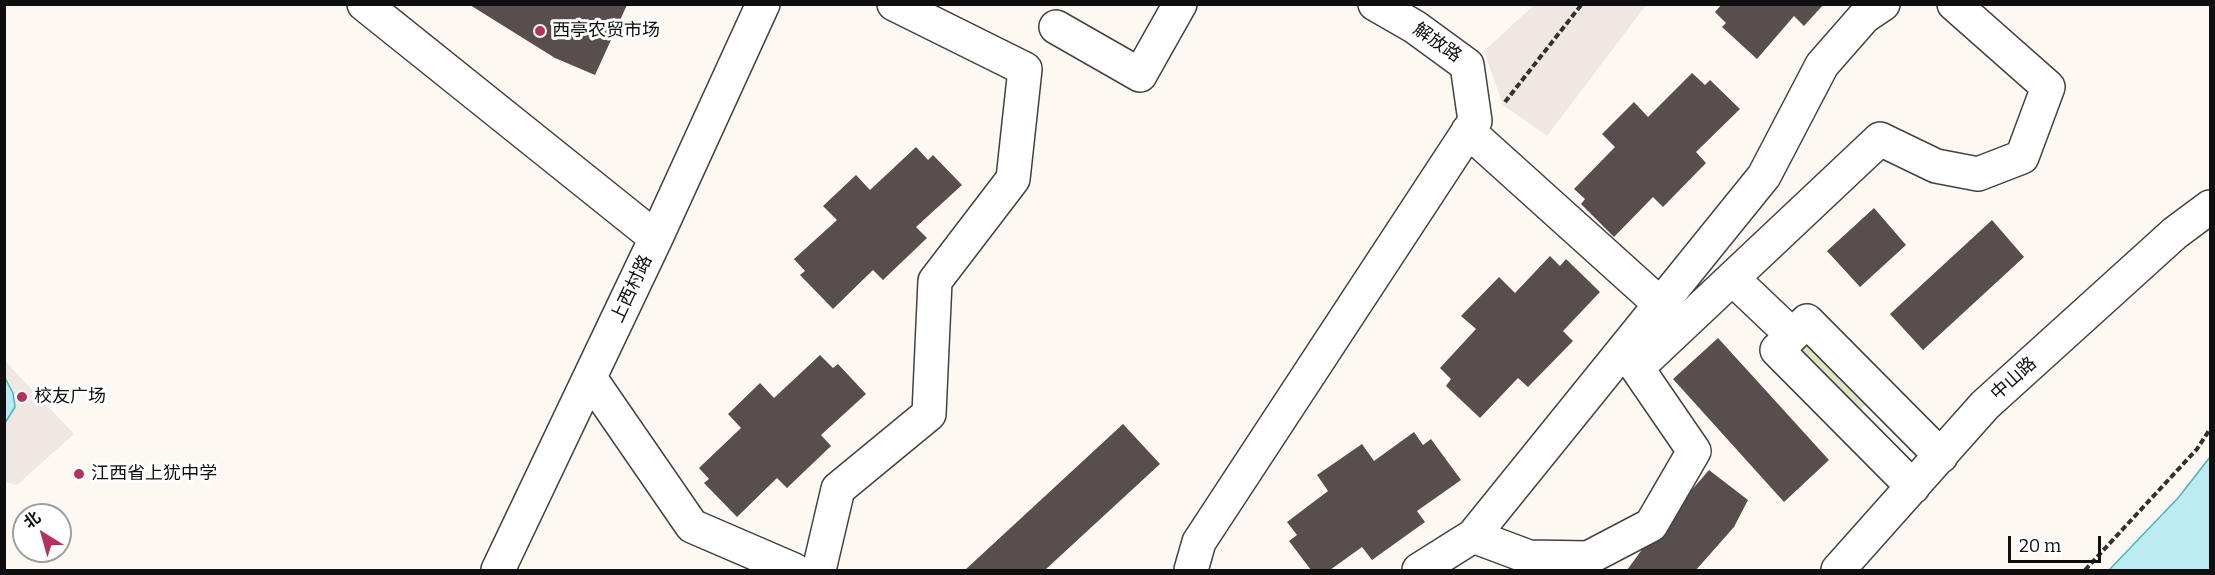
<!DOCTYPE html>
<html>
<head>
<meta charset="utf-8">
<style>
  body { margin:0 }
  #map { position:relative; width:2215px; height:575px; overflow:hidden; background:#fef8f3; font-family:Bitter,"Noto Sans SC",serif }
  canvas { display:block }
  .frame { position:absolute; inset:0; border:6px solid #0f0f0f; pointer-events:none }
  .north { position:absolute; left:12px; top:503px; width:60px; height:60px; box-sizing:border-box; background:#fff; border:2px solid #9f9f9f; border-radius:50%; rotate:323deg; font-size:16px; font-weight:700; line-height:24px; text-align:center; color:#0f0f0f }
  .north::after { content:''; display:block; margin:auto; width:21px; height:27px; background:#b4335e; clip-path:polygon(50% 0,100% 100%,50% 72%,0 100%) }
  .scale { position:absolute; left:2008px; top:536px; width:93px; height:27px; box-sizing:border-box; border:3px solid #0f0f0f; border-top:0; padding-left:8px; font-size:18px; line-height:21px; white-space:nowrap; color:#0f0f0f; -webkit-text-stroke:4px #fff; paint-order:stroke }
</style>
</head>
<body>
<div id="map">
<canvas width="2215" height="575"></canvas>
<div class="frame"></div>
<div class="north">北</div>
<div class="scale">20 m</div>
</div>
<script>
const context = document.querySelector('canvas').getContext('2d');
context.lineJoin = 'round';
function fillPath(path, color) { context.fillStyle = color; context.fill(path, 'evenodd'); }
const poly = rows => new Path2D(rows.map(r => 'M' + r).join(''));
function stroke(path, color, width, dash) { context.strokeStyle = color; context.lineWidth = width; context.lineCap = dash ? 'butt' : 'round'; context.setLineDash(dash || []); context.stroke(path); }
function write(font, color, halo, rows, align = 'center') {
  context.font = font + ' Bitter,"Noto Sans SC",serif'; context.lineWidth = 6; context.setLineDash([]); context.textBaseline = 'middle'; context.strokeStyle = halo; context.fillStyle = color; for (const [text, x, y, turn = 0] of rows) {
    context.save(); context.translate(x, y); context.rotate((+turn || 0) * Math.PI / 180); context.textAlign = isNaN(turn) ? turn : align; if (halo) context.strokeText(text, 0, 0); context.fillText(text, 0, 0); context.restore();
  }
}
fillPath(poly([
  [1806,336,1870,400,1855,415,1792,351]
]), '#dee6bf');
fillPath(poly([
  [1534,5,1646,5,1547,136,1503,105,1484,51],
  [4,360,74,434,17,485,5,482]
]), '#efe7e1');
const water = poly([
  [5,378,13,393,15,407,5,423,5,378],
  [2210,457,2210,570,2109,570,2178,498,2210,457]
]);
fillPath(water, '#bcecf1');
stroke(water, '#49b4c2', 1.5);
fillPath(poly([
  [1722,4,1824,4,1804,26,1794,16,1757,59,1722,27,1726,23,1715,12],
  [470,5,627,5,595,75,555,58],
  [1692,73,1705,85,1710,80,1740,109,1696,152,1706,163,1663,207,1653,197,1614,237,1581,204,1585,199,1574,189,1615,147,1602,134,1634,102,1648,117],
  [916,147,928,160,933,155,962,185,916,227,927,238,883,280,873,270,833,309,800,275,805,271,794,259,837,220,823,206,856,175,870,190],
  [1874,208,1906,245,1860,287,1827,251],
  [1992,220,2024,257,1923,350,1890,314],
  [1550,256,1560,266,1566,259,1600,292,1563,331,1573,341,1528,387,1518,378,1480,418,1446,386,1451,379,1440,368,1476,329,1461,316,1499,277,1515,293],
  [1718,338,1829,460,1784,502,1673,379],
  [820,355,833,368,838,364,866,394,821,435,831,446,787,488,777,478,737,517,704,483,709,479,699,468,741,428,728,414,760,383,774,398],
  [1123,424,1160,464,1045,570,965,570],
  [1414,432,1423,445,1431,439,1461,480,1417,511,1425,522,1372,560,1362,547,1330,570,1311,570,1289,541,1297,535,1287,522,1328,491,1317,475,1362,444,1374,461],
  [1709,470,1748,500,1734,527,1696,570,1627,570,1652,536]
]), '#574e4d');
const minor = poly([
  [364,4,656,238],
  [1056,27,1140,75,1180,4],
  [1468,131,1660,304],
  [1733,279,1792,335],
  [590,378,692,526,794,570],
  [1913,487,1777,350,1807,321,1941,456],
  [1473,536,1529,557,1588,558,1651,525,1694,451,1637,368,1880,139,1936,166,1978,174,2022,157,2048,87,1954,4],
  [498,570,656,238,763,4],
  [819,570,838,489,929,414,935,281,1013,179,1025,69,894,4],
  [1191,570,1199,542,1475,121,1467,65,1415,27,1375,4],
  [1419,570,1473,536,1764,176,1822,65,1864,17,1883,4],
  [1838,570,1985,405,2175,233,2210,207]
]);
stroke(minor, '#424242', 36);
stroke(poly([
  [1505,102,1582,4],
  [2085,570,2197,449,2210,429]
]), '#313131', 4, [6, 3]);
stroke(minor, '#fff', 33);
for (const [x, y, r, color] of [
  [540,31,6,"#b4335e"],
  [22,397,6,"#b4335e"],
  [79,474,6,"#b4335e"]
]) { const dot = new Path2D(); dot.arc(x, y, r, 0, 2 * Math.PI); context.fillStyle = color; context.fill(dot); stroke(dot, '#fff', 2); }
write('18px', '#0f0f0f', '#fff', [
  ["西亭农贸市场",552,31],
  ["校友广场",34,397],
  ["江西省上犹中学",91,474]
], 'left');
write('18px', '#0f0f0f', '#fff', [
  ["解放路",1437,43,35],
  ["上西村路",632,289,-65],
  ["中山路",2014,379,-42]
]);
</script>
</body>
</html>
